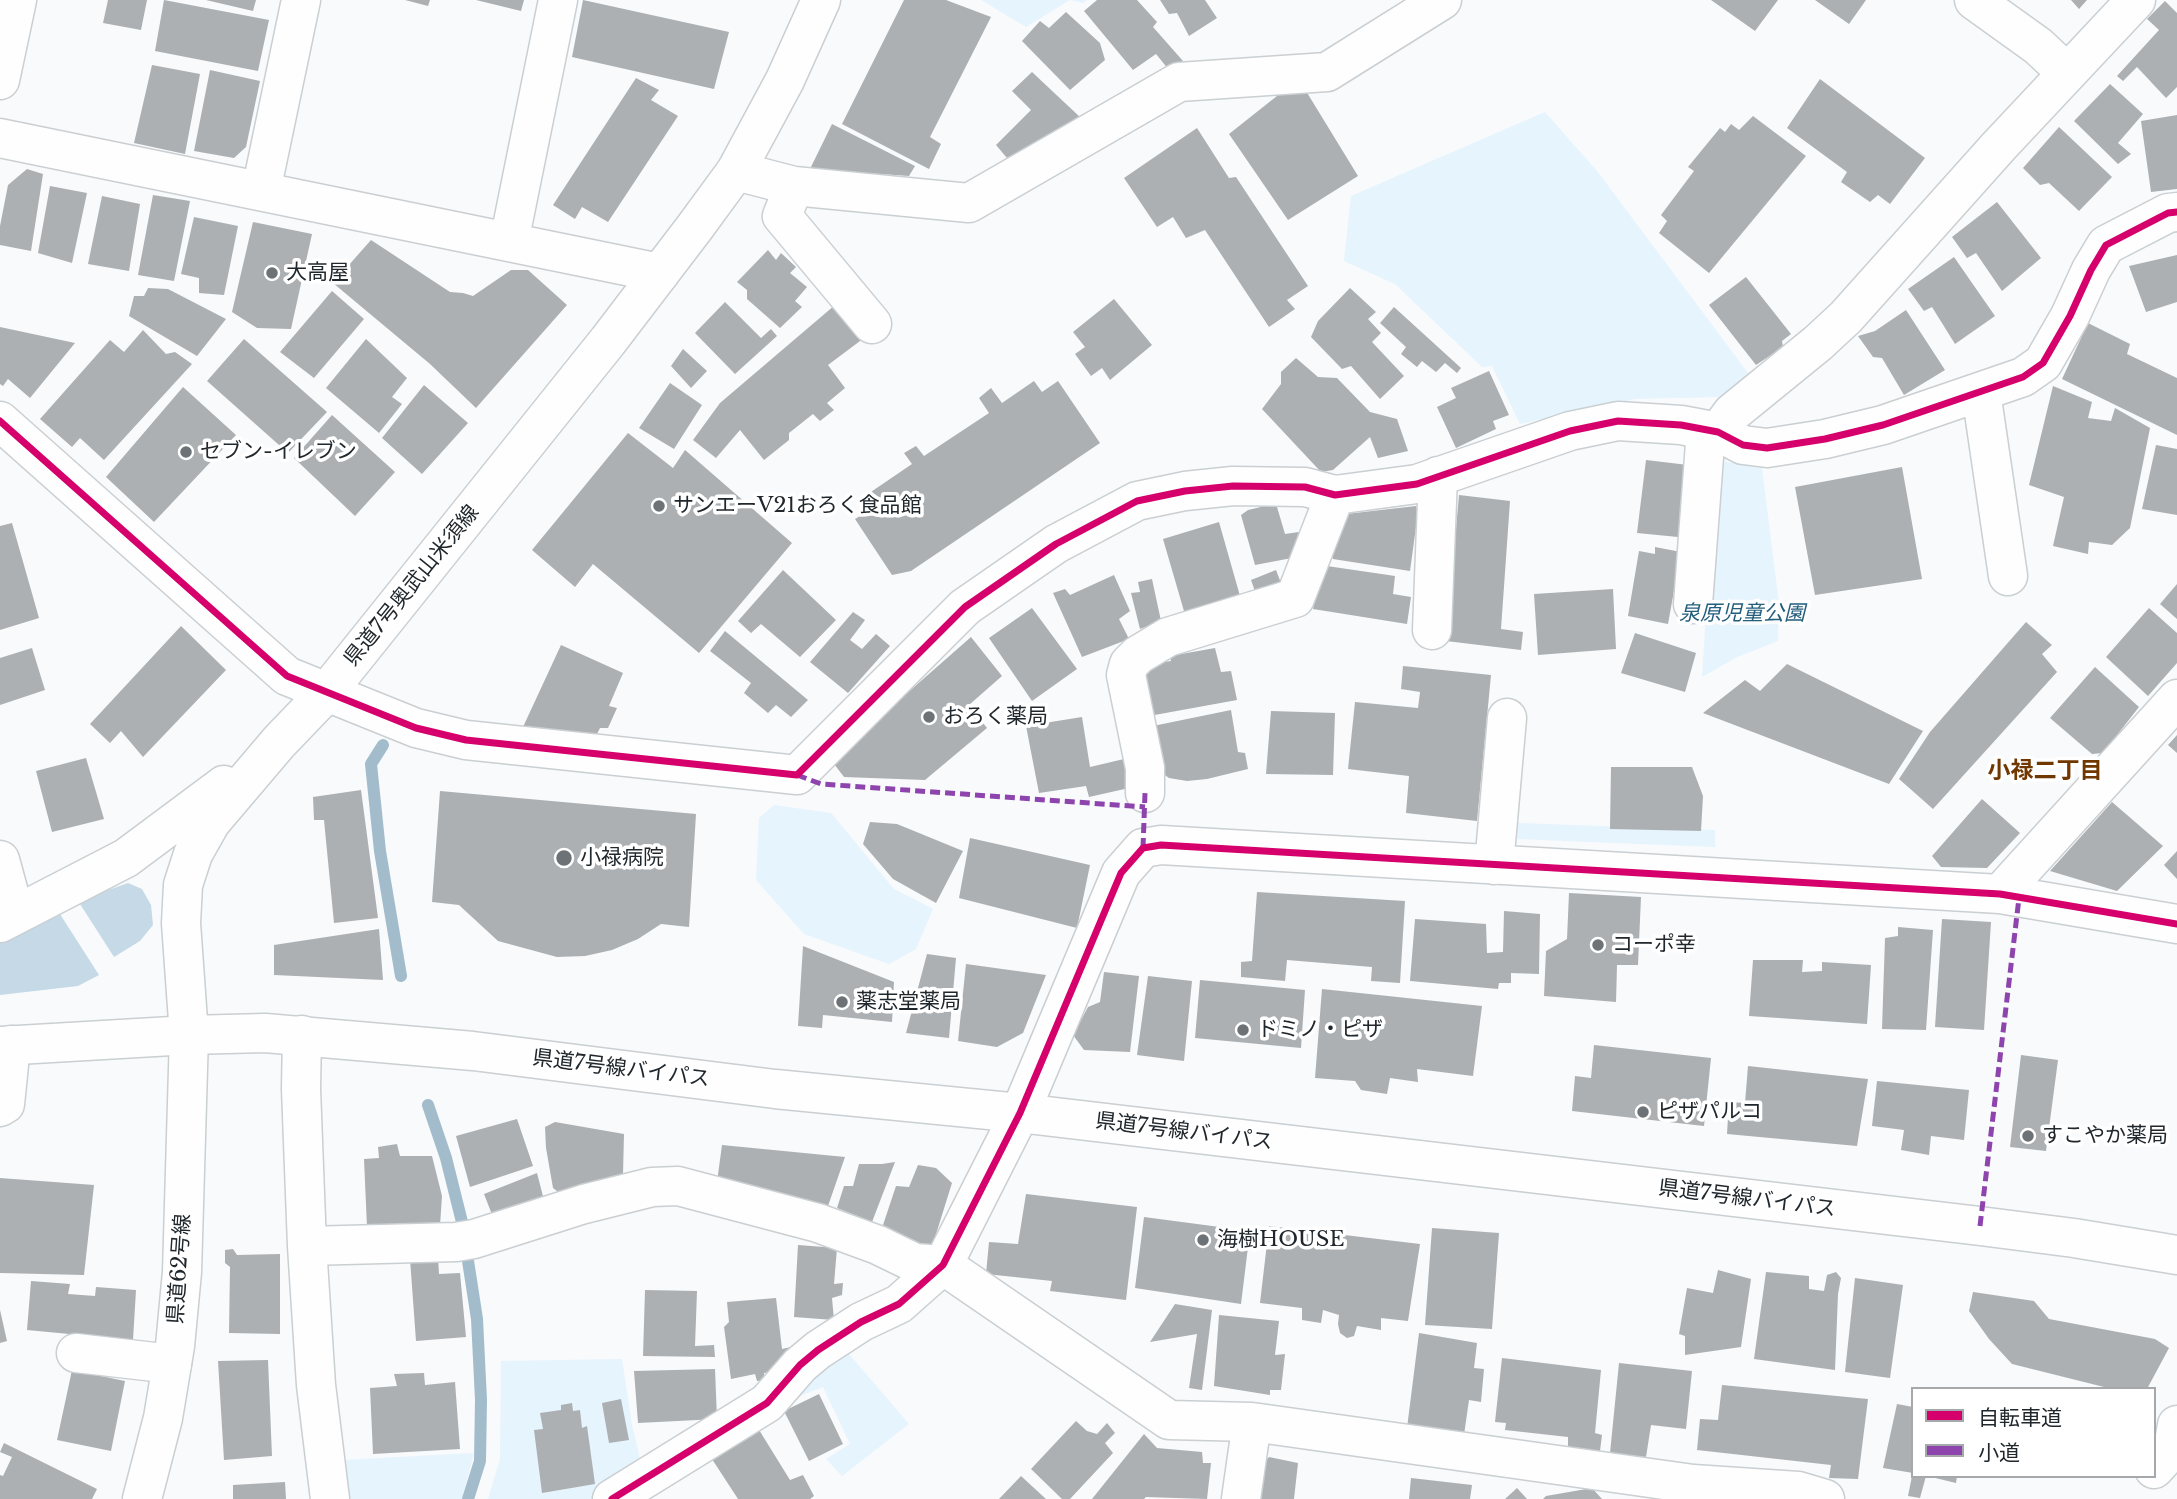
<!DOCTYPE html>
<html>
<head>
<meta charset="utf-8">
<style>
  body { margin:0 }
  #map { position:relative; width:2177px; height:1499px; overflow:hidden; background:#f8fafc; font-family:"Libre Baskerville","Noto Sans JP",serif }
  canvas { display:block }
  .legend { position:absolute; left:1911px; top:1387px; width:245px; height:91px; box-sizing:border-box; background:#fff; border:2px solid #a6a9ab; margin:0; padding:9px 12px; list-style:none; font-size:21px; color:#21282d }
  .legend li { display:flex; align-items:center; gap:14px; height:35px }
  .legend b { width:35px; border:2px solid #a6a9ab }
</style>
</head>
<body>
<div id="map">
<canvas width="2177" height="1499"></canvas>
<ul class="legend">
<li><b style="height:9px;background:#d6006c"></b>自転車道</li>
<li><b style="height:9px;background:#8e44ad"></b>小道</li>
</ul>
</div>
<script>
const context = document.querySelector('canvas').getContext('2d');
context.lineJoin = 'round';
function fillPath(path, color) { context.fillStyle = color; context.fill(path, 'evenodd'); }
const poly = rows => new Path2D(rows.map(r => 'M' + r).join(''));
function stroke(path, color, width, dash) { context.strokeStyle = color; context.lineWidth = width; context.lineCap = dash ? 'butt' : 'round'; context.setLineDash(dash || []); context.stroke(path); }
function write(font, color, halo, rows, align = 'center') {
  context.font = font + ' "Libre Baskerville","Noto Sans JP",serif'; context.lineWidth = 7; context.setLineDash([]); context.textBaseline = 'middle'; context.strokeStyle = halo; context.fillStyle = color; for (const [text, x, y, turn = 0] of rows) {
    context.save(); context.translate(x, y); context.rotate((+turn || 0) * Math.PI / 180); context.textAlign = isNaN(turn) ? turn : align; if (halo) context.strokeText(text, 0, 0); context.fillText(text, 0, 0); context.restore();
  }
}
fillPath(poly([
  [981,0,1087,0,1083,3,1070,0,1026,27],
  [1545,112,1597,171,1754,381,1719,397,1635,399,1520,424,1492,366,1482,367,1395,284,1344,261,1351,196],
  [1716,460,1762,468,1779,604,1778,641,1737,657,1702,677],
  [774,805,831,813,894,889,933,909,916,949,889,964,804,934,756,880,759,818],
  [1518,823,1715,830,1715,847,1517,839],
  [842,1346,909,1424,842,1476,826,1459,850,1444,823,1387,786,1401],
  [622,1359,632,1425,642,1467,591,1499,488,1499,500,1459,501,1361],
  [474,1453,462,1499,346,1499,342,1460]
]), '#e6f4fd');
fillPath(poly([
  [128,883,142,889,151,905,153,925,140,941,114,957,80,904,97,894],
  [58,911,99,975,78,986,0,995,0,942]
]), '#c5dae6');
stroke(poly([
  [383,745,371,764,380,851,401,976],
  [428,1105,446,1158,462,1222,477,1319,481,1400,480,1461,468,1499]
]), '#a3bccb', 12);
fillPath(poly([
  [108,0,147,0,141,30,103,23],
  [164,0,269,20,258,71,155,51],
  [206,0,256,0,253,11],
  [405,0,430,0,428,6],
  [476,0,524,0,521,11],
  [583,0,729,32,714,89,572,57],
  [904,0,946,0,991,17,930,137,941,144,929,169,842,124],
  [1097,0,1137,0,1157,22,1153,27,1183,61,1169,70,1156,54,1133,70,1084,11],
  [1160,0,1205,0,1217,18,1189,36,1177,13,1169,14],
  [1711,0,1778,0,1755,31],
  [1815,0,1866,0,1849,24],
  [2071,0,2087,0,2079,9],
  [2165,1,2177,13,2177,87,2166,98,2137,67,2123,81,2117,76,2159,30,2147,19],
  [1066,12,1100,43,1105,60,1070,90,1022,41,1040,21,1049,28],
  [152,65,200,74,185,154,134,143],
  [210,70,260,81,246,147,234,158,194,151],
  [1032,72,1081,118,1007,158,996,145,1031,110,1012,91],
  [636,78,659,90,651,100,678,116,608,222,582,207,575,219,553,205],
  [1820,79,1925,158,1890,204,1878,195,1870,202,1841,182,1847,172,1787,128],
  [2110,84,2143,114,2118,143,2131,154,2118,164,2074,121],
  [1306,91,1358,176,1288,220,1229,134,1282,92],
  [2177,115,2177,189,2151,192,2141,121],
  [1753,116,1806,156,1709,273,1659,233,1667,221,1661,215,1694,171,1688,167,1720,128,1725,132,1731,124,1739,130],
  [832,124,915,166,909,176,810,169],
  [2059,127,2112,177,2079,211,2049,183,2040,185,2023,168],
  [1197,128,1229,178,1236,177,1308,286,1287,300,1295,309,1269,327,1205,230,1186,238,1173,217,1157,227,1124,178],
  [27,169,43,174,31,251,0,245,0,226,8,185],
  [50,186,87,193,72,263,38,253],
  [153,195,190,201,174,281,138,275],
  [102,196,140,204,129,271,88,264],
  [1997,202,2041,258,2002,291,1976,253,1967,258,1952,237],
  [194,217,238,226,224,295,199,293,199,278,181,274],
  [253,222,312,234,291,329,257,328,232,312],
  [371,240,450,292,463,293,473,296,511,270,528,270,567,305,476,408,430,364,333,283],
  [768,250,776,260,781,253,796,267,790,273,807,287,795,301,802,307,780,328,747,299,747,290,737,282],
  [2177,255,2177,302,2146,312,2129,266],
  [1954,257,1995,316,1955,344,1932,307,1924,311,1908,289],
  [1746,277,1791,334,1782,341,1783,347,1756,365,1709,305],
  [148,288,168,289,226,319,197,356,129,316,134,296,144,296],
  [1350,288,1376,312,1368,319,1381,333,1372,342,1404,376,1380,399,1351,366,1342,369,1311,337,1318,321],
  [332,291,364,319,314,378,280,352],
  [1114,299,1152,345,1110,380,1102,368,1091,376,1075,354,1085,347,1073,332],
  [725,302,761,338,771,329,777,336,735,374,695,333],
  [835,305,864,338,828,365,845,388,827,403,834,410,820,421,813,414,789,433,789,440,764,460,740,430,716,458,693,440,720,403],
  [1394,307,1461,368,1457,373,1445,363,1436,372,1422,361,1417,367,1401,354,1406,347,1380,323],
  [1906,310,1945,370,1904,395,1882,358,1873,357,1858,336,1875,331],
  [2088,323,2130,344,2127,354,2177,378,2177,435,2062,379],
  [0,327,75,343,30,398,8,379,3,386,0,384],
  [143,330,166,354,175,352,192,364,104,460,80,438,72,447,40,419,110,340,124,352],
  [244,339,327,412,288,453,207,381],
  [366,339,407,378,392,397,402,404,379,433,326,388],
  [683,349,707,371,691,388,671,366],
  [1296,358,1318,377,1337,378,1370,412,1397,419,1408,451,1378,458,1370,437,1333,470,1321,472,1262,409,1281,384,1281,372],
  [1489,371,1509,415,1493,421,1496,429,1456,448,1437,407,1456,398,1451,388],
  [1034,381,1042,392,1058,381,1100,443,911,571,892,575,855,519,870,510,862,498,912,464,904,453,916,446,924,456,989,413,979,398,991,388,1002,403],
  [670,383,702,405,674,449,639,428],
  [424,385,468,423,422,474,382,438],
  [2053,386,2092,402,2088,418,2111,421,2115,408,2150,428,2130,528,2112,545,2089,542,2088,554,2053,546,2064,497,2029,485],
  [183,387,236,435,154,522,106,477],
  [332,415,395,472,355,516,294,458],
  [628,433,673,468,685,450,792,543,699,653,593,564,575,587,532,550],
  [2156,445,2177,449,2177,515,2142,509],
  [1646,460,1688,465,1678,537,1637,533],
  [1902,467,1922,579,1815,595,1795,487],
  [1459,495,1510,501,1501,629,1523,632,1521,650,1446,641],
  [1265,506,1277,507,1285,534,1306,531,1297,557,1255,565,1241,515,1248,510],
  [1416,506,1423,526,1416,527,1410,571,1333,559,1332,545,1346,514],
  [1219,522,1240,596,1186,618,1163,539],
  [12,523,39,618,0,630,0,526],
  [1655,547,1681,552,1668,624,1628,616,1639,551,1655,554],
  [1320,565,1395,576,1393,594,1411,597,1407,624,1313,609],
  [783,570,836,620,800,657,761,624,751,633,738,621],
  [1276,570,1281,583,1256,594,1251,580],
  [1114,575,1130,611,1119,619,1129,639,1082,657,1053,593,1065,589,1070,595],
  [1152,579,1161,621,1140,629,1131,593,1140,592,1138,582],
  [2177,584,2177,619,2160,604],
  [1613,589,1616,649,1538,655,1534,594],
  [1032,608,1077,669,1032,701,989,638],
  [2149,608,2177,633,2177,663,2148,696,2106,657],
  [853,612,865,620,850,640,862,649,876,634,890,646,848,693,810,662],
  [2026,622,2052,645,2042,654,2057,672,1933,809,1899,779,1930,732],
  [181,626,226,670,143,757,121,731,110,743,90,724],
  [725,631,808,700,791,717,776,705,768,713,744,693,751,683,710,651],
  [1635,633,1696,653,1685,692,1621,673],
  [971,637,1002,676,969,705,987,728,925,780,844,777,831,760],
  [561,645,623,673,609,706,617,708,608,728,600,728,595,738,523,727],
  [32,648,45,690,0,705,0,658],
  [1215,648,1221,672,1231,671,1237,700,1149,716,1139,666,1171,661,1170,656],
  [1787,664,1923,731,1889,784,1703,713,1745,680,1760,691],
  [1403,666,1491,675,1477,821,1406,813,1409,776,1348,769,1355,702,1418,708,1420,692,1401,689],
  [2095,667,2139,707,2103,753,2092,754,2050,718],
  [1231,710,1238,752,1245,753,1248,769,1207,779,1187,781,1169,778,1162,773,1153,726],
  [1271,711,1335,713,1333,775,1266,774],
  [1082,717,1090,767,1124,759,1129,788,1089,797,1086,786,1039,793,1026,726],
  [2177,735,2177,753,2168,745],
  [86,758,104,819,52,832,36,771],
  [1611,767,1692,767,1703,796,1701,831,1610,829],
  [361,790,378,918,334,923,324,820,314,820,313,797],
  [440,791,696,814,689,927,661,924,638,939,612,950,585,956,557,957,498,941,459,905,432,902],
  [1982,799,2020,833,1987,868,1941,867,1932,856],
  [2112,802,2163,846,2117,891,2050,871],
  [870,822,897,824,963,851,936,903,893,879,863,844],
  [970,838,1090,865,1077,928,959,898],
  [2177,851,2177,879,2164,865],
  [1257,892,1405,901,1400,983,1371,981,1372,967,1287,960,1285,981,1241,977,1241,962,1252,961],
  [1569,893,1641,897,1638,965,1617,965,1616,1002,1544,996,1546,951,1567,939],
  [1504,911,1540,914,1539,974,1511,973,1511,983,1499,983,1498,989,1410,981,1415,919,1486,924,1487,953,1503,952],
  [1942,919,1991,922,1984,1030,1935,1027],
  [1898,927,1933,930,1926,1030,1882,1029,1885,938,1898,936],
  [379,929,383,980,274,975,274,945],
  [803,946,894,982,892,1022,823,1015,822,1028,798,1026],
  [927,954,956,958,949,1038,906,1033],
  [1753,960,1803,960,1802,972,1822,971,1822,962,1871,965,1867,1024,1749,1016],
  [966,964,1046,975,1023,1033,997,1047,958,1041],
  [1104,972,1139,976,1130,1052,1084,1050,1073,1035,1088,1007,1100,1002],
  [1148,976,1192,981,1184,1061,1137,1055],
  [1200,980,1305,990,1301,1048,1195,1038],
  [1322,989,1482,1006,1473,1076,1417,1069,1418,1082,1390,1078,1387,1094,1361,1090,1355,1081,1315,1078],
  [1594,1045,1711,1058,1704,1126,1572,1111,1575,1076,1591,1078],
  [2021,1055,2058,1060,2046,1151,2010,1147],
  [1748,1066,1868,1079,1857,1146,1727,1134,1729,1102,1745,1103],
  [1877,1081,1969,1090,1964,1140,1931,1136,1929,1155,1901,1150,1904,1130,1872,1126],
  [517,1119,533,1166,470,1187,456,1136],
  [555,1122,624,1134,623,1174,562,1195,553,1188,546,1148,545,1127],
  [397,1144,400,1156,432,1156,442,1196,440,1226,367,1227,364,1159,379,1158,378,1147],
  [722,1145,845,1157,828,1206,717,1182],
  [895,1162,872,1222,837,1208,844,1186,853,1186,859,1164,882,1164],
  [918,1165,936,1168,952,1183,932,1247,925,1247,883,1225,896,1186,909,1187],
  [537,1173,544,1200,493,1217,484,1194],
  [0,1178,94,1185,84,1275,0,1273],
  [1026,1194,1137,1207,1126,1300,1050,1291,1052,1281,986,1274,989,1242,1018,1244],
  [1144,1217,1250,1231,1241,1304,1135,1288],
  [1269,1226,1420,1244,1408,1321,1381,1318,1381,1330,1357,1326,1354,1336,1347,1338,1340,1333,1338,1324,1339,1315,1323,1310,1321,1323,1302,1320,1302,1308,1260,1303],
  [1432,1228,1499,1233,1492,1329,1425,1325],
  [798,1245,837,1248,834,1284,843,1283,842,1295,832,1298,834,1320,794,1317],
  [233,1249,237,1255,280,1254,280,1334,229,1333,230,1267,225,1263,225,1250],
  [438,1257,439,1274,460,1273,466,1337,416,1341,410,1259],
  [1718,1270,1751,1279,1741,1347,1685,1355,1685,1336,1679,1334,1687,1288,1713,1293],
  [1766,1272,1809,1276,1809,1289,1824,1291,1827,1275,1836,1272,1841,1278,1838,1294,1835,1370,1754,1359],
  [1855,1278,1903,1285,1890,1378,1845,1372],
  [31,1281,70,1284,68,1294,95,1296,96,1287,136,1290,133,1340,27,1330],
  [645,1290,697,1291,695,1346,714,1345,715,1357,643,1356],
  [1973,1292,2034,1301,2049,1319,2155,1339,2169,1348,2147,1389,2112,1389,2012,1364,1989,1339,1969,1311],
  [776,1298,782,1349,791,1347,791,1355,778,1371,764,1373,765,1380,757,1381,755,1374,731,1379,724,1327,729,1322,727,1302],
  [1175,1304,1212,1310,1202,1390,1189,1388,1197,1334,1150,1342],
  [0,1310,7,1341,0,1343],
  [1219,1315,1279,1321,1275,1355,1285,1354,1281,1390,1270,1390,1270,1395,1214,1386],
  [1419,1333,1477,1343,1474,1368,1484,1369,1481,1402,1469,1400,1464,1435,1407,1428],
  [1502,1358,1601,1370,1595,1433,1602,1435,1600,1451,1568,1447,1568,1437,1505,1430,1506,1423,1495,1422],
  [268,1360,272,1456,224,1460,218,1361],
  [1619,1363,1692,1371,1686,1429,1651,1425,1646,1457,1610,1453],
  [715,1369,717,1419,638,1423,634,1371],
  [72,1370,125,1381,111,1451,57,1440],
  [424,1373,425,1385,455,1382,460,1449,373,1454,370,1388,397,1386,394,1374],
  [1722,1385,1868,1399,1858,1479,1829,1478,1831,1465,1697,1450,1700,1419,1718,1420],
  [819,1394,843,1444,809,1461,784,1411],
  [621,1399,629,1440,609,1443,602,1403],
  [572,1403,573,1411,580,1410,582,1428,587,1426,595,1484,542,1493,534,1430,543,1429,540,1413,561,1410,561,1405],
  [1897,1404,1913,1407,1913,1473,1883,1468],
  [1076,1421,1087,1431,1097,1434,1107,1423,1115,1433,1105,1443,1113,1453,1070,1499,1062,1499,1031,1469],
  [756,1425,790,1480,803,1475,814,1496,810,1499,738,1499,710,1456],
  [1144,1434,1157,1448,1202,1452,1203,1463,1211,1463,1207,1499,1146,1497,1144,1499,1092,1499],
  [4,1443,97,1489,92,1499,0,1499,0,1475,3,1476,12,1457,0,1452],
  [1269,1457,1298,1463,1294,1499,1257,1499,1261,1466],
  [1021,1476,1046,1499,999,1499],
  [1912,1476,1926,1476,1920,1498,1908,1496],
  [1927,1476,1957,1476,1956,1483],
  [1411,1478,1472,1485,1470,1499,1409,1499],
  [285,1482,286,1499,233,1499,233,1485],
  [1517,1488,1527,1499,1505,1499],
  [1592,1488,1602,1499,1543,1499,1546,1496]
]), '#acb0b3');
const minor = poly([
  [1974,0,2038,46,2067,73],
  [0,80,17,0],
  [0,138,660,273],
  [736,171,794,186,969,203,1179,82,1327,72,1442,0],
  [794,186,782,216,872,324],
  [261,191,301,0],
  [509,242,558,0],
  [1981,392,2008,576],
  [0,421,287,676,416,728,466,740,797,775,965,607,1056,544,1137,501,1185,491,1233,486,1305,487,1335,495,1417,484,1570,431,1618,421,1681,425,1718,432,1743,445,1767,448,1825,439,1883,425,2023,377,2043,363,2070,316,2091,270,2106,245,2168,213,2177,212],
  [1718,432,1732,413,1818,343,1846,317,1999,146,2136,0],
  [1693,604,1706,430],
  [1432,630,1438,476],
  [1145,793,1145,768,1126,675,1129,664,1138,655,1168,637,1295,598,1335,495],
  [0,860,15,915],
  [1494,865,1507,718],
  [2000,894,2177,699],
  [302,1035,301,1089,307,1246,316,1385,330,1499],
  [0,1107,5,1104,11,1045],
  [307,1246,456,1242,474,1239,584,1204,652,1187,678,1186,818,1223,878,1245,915,1263,943,1265,1169,1420,1252,1422,1693,1484,1798,1491,1825,1499],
  [76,1353,172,1364],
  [2154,1469,2173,1448,2177,1425],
  [612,1499,767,1403,800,1365,818,1350,861,1322,899,1304,943,1265,1020,1113,1121,873,1143,848,1161,845,2000,894,2177,924],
  [1241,1499,1252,1422]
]);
const secondary = poly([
  [142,1499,163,1418,175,1346,182,1272,189,1035]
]);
const primary = poly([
  [0,923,126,858,224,785],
  [189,1035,181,923,183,885,193,854,211,822,279,742,326,693,608,341,695,227,736,171,785,80,821,0],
  [0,1046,189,1035,265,1033,473,1051,775,1089,1020,1113,1980,1226,2074,1238,2177,1255]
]);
stroke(minor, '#cacfd2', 41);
stroke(secondary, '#cacfd2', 41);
stroke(primary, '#cacfd2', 41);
stroke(minor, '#fefeff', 38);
stroke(secondary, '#fefeff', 38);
stroke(primary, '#fefeff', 38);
stroke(poly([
  [797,775,821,784,1145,807],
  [1143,848,1145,793],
  [1980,1226,2019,898]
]), '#8e44ad', 5, [10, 5]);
stroke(poly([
  [0,421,287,676,416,728,466,740,797,775,965,607,1056,544,1137,501,1185,491,1233,486,1305,487,1335,495,1417,484,1570,431,1618,421,1681,425,1718,432,1743,445,1767,448,1825,439,1883,425,2023,377,2043,363,2070,316,2091,270,2106,245,2168,213,2177,212],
  [612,1499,767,1403,800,1365,818,1350,861,1322,899,1304,943,1265,1020,1113,1121,873,1143,848,1161,845,2000,894,2177,924]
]), '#d6006c', 7);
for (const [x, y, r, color] of [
  [272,273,7,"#6c7275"],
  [186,452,7,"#6c7275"],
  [659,506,7,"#6c7275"],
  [929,717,7,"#6c7275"],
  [564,858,9,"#6c7275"],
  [1598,945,7,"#6c7275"],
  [842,1002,7,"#6c7275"],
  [1243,1030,7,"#6c7275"],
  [1643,1112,7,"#6c7275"],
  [2028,1136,7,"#6c7275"],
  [1203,1240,7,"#6c7275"]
]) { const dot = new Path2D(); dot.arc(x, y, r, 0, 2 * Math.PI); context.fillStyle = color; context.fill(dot); stroke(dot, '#fff', 2.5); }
write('21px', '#21282d', '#fff', [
  ["大高屋",286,273],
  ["セブン-イレブン",200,452],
  ["サンエーV21おろく食品館",673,506],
  ["おろく薬局",943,717],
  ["小禄病院",580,858],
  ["コーポ幸",1612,945],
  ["薬志堂薬局",856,1002],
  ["ドミノ・ピザ",1257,1030],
  ["ピザパルコ",1657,1112],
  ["すこやか薬局",2042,1136],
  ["海樹HOUSE",1217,1240]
], 'left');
write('21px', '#21282d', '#fff', [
  ["県道7号奥武山米須線",412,586,-51],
  ["県道7号線バイパス",621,1069,7],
  ["県道7号線バイパス",1184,1132,7],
  ["県道7号線バイパス",1747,1199,7],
  ["県道62号線",180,1269,-86]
]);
write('italic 21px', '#235e7c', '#fff', [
  ["泉原児童公園",1742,614]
]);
write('bold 23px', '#703700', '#fff', [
  ["小禄二丁目",2045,772]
]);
</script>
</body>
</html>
